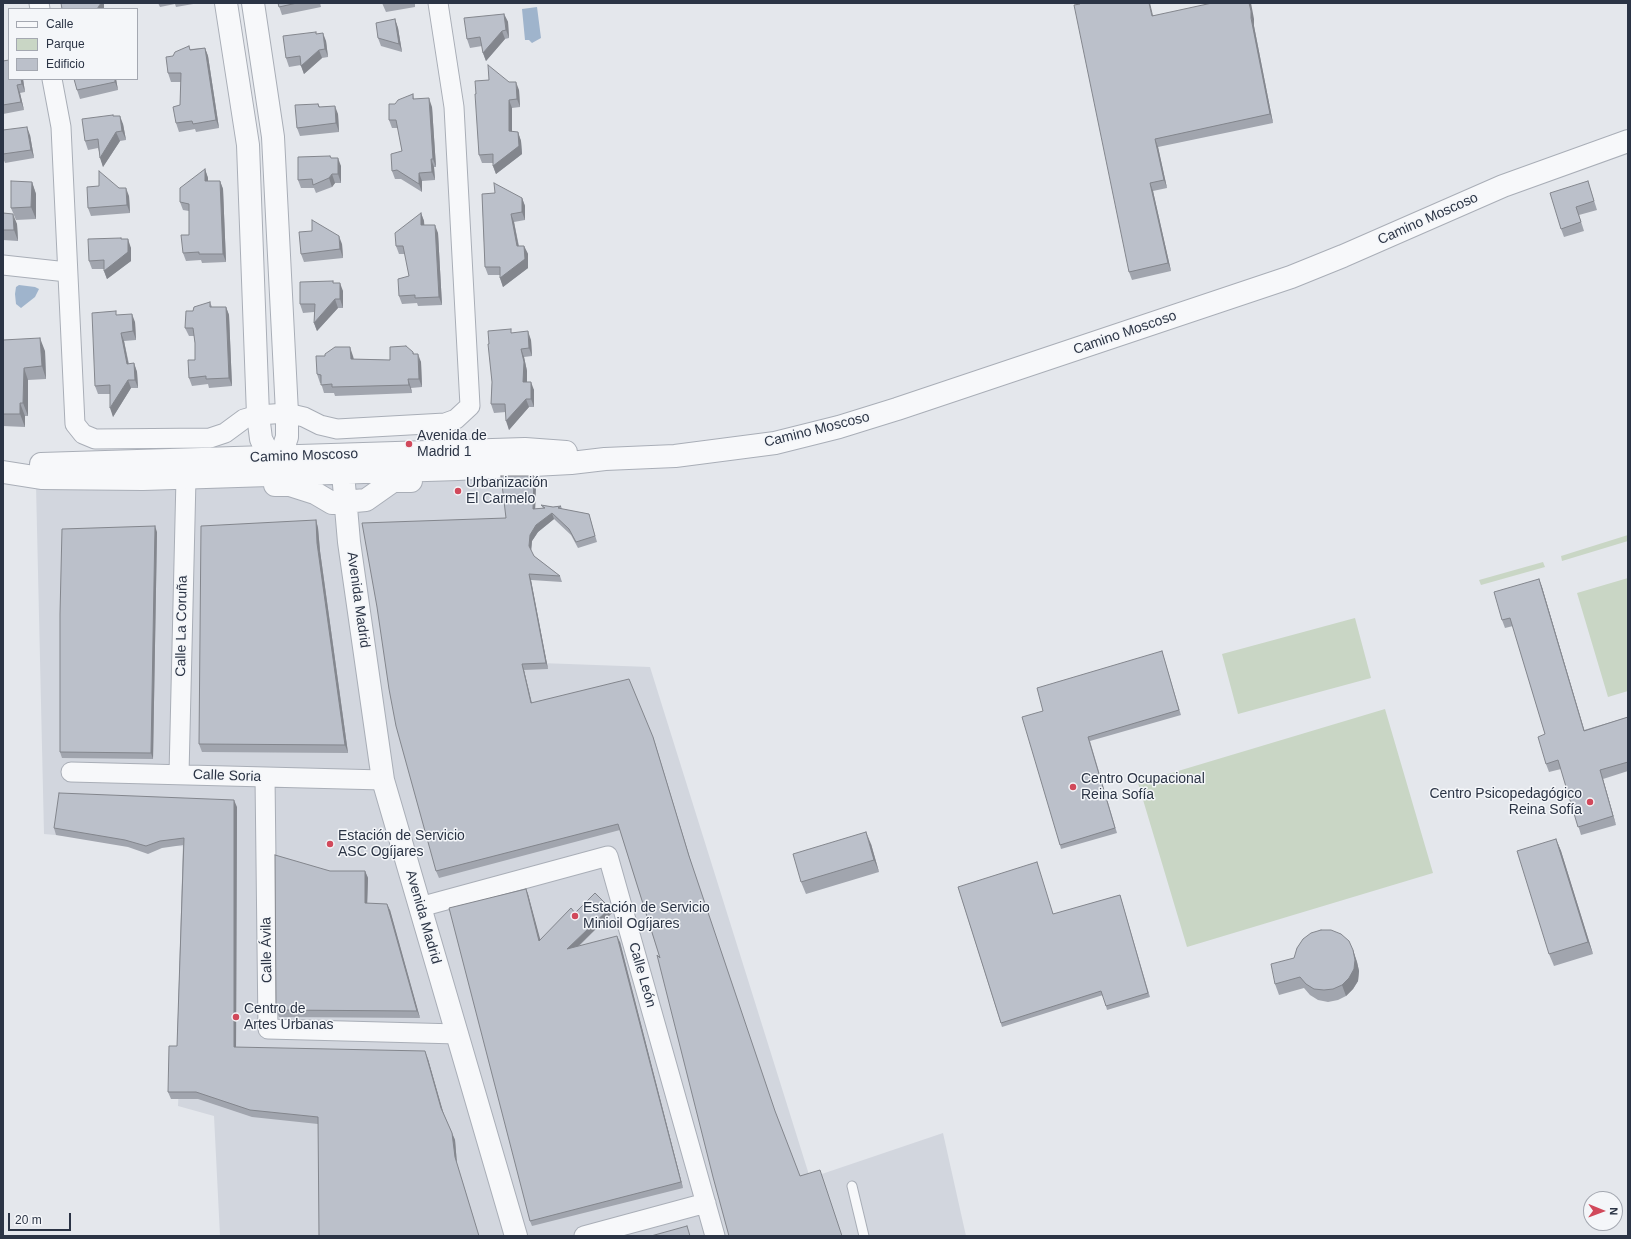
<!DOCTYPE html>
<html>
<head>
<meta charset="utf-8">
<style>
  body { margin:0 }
  #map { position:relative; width:1631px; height:1239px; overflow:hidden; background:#e4e7ec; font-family:Helvetica,sans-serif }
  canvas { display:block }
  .frame { position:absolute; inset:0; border:4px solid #2b3445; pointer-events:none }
  .legend { position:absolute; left:8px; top:8px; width:130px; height:72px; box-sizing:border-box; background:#f4f6f9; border:1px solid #a4a8b1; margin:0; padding:5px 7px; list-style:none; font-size:12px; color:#2b3445 }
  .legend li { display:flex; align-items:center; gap:8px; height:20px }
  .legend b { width:20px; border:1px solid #a4a8b1 }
  .north { position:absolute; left:1583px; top:1191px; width:40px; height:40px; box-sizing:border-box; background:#f4f6f9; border:1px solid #a4a8b1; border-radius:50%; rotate:91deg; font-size:11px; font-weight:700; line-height:16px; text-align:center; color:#2b3445 }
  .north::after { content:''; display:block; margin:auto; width:14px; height:18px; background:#d1495b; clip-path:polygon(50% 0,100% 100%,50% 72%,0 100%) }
  .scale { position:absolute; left:8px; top:1213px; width:63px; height:18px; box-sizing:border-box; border:2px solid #2b3445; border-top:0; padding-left:5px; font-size:12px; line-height:14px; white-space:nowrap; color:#2b3445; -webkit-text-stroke:3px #f4f6f9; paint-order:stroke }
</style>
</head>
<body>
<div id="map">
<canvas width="1631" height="1239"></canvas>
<div class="frame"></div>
<ul class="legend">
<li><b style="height:5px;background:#f7f8fa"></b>Calle</li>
<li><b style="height:11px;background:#c9d6c5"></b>Parque</li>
<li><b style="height:11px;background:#bbc0ca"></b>Edificio</li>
</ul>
<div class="north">N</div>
<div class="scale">20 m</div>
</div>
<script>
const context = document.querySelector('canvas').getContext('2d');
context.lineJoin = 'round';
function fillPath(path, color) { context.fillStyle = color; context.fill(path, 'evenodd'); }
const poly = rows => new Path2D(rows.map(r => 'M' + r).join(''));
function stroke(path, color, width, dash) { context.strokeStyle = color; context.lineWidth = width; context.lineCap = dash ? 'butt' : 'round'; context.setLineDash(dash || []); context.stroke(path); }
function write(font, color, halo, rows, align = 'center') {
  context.font = font + ' Helvetica,sans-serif'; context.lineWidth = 3; context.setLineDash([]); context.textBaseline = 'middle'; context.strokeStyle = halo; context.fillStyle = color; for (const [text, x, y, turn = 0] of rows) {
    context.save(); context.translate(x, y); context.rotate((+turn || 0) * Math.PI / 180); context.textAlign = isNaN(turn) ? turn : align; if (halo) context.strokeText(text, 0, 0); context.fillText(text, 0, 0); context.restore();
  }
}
fillPath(poly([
  [508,479,541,663,650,667,810,1178,943,1133,966,1236,220,1236,214,1116,178,1106,189,847,44,834,36,485]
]), '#d2d6de');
fillPath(poly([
  [1628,535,1628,541,1562,561,1561,556],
  [1543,562,1545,567,1481,585,1479,580],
  [1628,578,1628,691,1608,697,1577,593],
  [1355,618,1371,678,1238,714,1222,654],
  [1385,709,1433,873,1187,947,1138,783]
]), '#c9d6c5');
fillPath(poly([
  [537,7,541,38,532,43,529,40,525,40,522,9],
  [19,285,35,287,39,289,35,297,21,308,16,304,15,294,16,287]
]), '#9fb4cc');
const service = poly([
  [852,1186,864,1236]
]);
const minor = poly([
  [39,3,40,9],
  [52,79,61,127,75,424,83,434,95,439,210,438,225,433,244,419,258,415,287,413,304,417,320,425,337,429,445,423,456,419,470,406,454,107,438,3],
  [3,265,67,272],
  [71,772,383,780],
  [179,774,186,478],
  [265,777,268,1029,458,1034],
  [420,907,608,856,715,1236],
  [584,1236,706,1203]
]);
const tertiary = poly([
  [226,3,248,145,258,415,261,439,267,451,284,464],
  [253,3,273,137,287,413,287,437,283,449,274,458,265,462],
  [41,464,525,449,566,452],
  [3,472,41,478,143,479,458,469,571,463,605,459,675,456,775,443,839,427,897,409,1291,277,1343,256,1503,186,1628,141],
  [343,473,349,542,383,780,516,1236],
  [275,485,290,485,315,493,332,503,366,500,393,481,411,481]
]);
stroke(service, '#a9aeb7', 11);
stroke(minor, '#a9aeb7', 21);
stroke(tertiary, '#a9aeb7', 24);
stroke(service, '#f7f8fa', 9);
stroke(minor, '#f7f8fa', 19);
stroke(tertiary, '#f7f8fa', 22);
fillPath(poly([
  [158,3,199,3,176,7,175,4,160,7],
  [278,3,320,3,321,7,282,15],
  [382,3,415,3,415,7,386,12],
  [504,14,508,22,509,38,505,39,486,61,483,53,482,46,470,48,467,39],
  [1153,15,1254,19,1254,26,1273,123,1158,147,1167,188,1153,191,1171,271,1132,280,1129,272],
  [395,19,398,28,402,52,381,46,378,38],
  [316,32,316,34,326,41,328,57,322,58,304,74,301,65,289,67,286,58],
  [205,48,208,56,219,128,196,132,195,129,179,132,176,123,180,105,181,82,171,82,168,73,173,56,191,49],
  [3,61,23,79,25,92,20,93,24,110,3,114],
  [74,79,116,79,118,90,80,99,77,90],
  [489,80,519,90,520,107,512,108,512,132,518,132,521,141,522,154,496,174,493,166,493,163,482,163,479,155,476,94],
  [413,94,414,99,432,107,436,167,434,167,435,180,422,181,422,192,401,179,395,179,392,171,402,151,398,128,392,128,389,120,395,104],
  [318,104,320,107,338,114,339,132,300,136,297,128],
  [113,116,123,124,126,140,120,141,103,167,98,148,88,150,85,141],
  [3,130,30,135,34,158,5,163,3,158],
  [331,158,341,166,341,183,335,183,332,187,316,193,314,188,301,188,298,180],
  [205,169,208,178,208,181,220,181,223,189,226,262,202,263,201,260,186,261,183,253,189,235,189,211,183,210,180,202],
  [1588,181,1597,210,1579,215,1584,231,1564,237,1561,229],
  [32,182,36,194,36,219,16,220,11,208],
  [482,194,522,198,525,206,525,220,514,222,519,246,524,246,528,254,528,268,503,287,500,278,500,275,488,275,485,267],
  [129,196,130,213,91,216,88,208],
  [3,213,17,224,18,241,3,240],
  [421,213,424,221,424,225,438,233,442,305,418,306,417,303,402,304,399,296,409,276,405,254,399,254,396,246],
  [122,239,131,248,131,261,107,279,104,271,104,269,92,269,89,261],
  [342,244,343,258,304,262,301,254],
  [333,283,343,291,343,308,338,308,317,331,314,323,314,312,303,313,300,304],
  [210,302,212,307,226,307,229,315,232,386,209,388,208,384,192,386,189,378,195,360,195,343,194,336,189,336,185,328,193,311],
  [117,315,135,322,136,340,124,341,129,364,134,363,137,372,138,388,131,388,113,417,110,394,98,394,95,386],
  [512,333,531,340,532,356,524,357,527,371,527,382,534,390,534,407,529,407,509,430,506,412,494,413,491,404,492,382,489,344],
  [3,340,45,351,46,379,28,380,28,416,25,416,25,427,3,426],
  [413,352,414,354,421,362,422,387,411,388,412,393,335,396,334,393,324,393,321,383,320,383,317,374,353,356,354,359,390,360],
  [536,482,535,509,543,508,541,505,553,507,561,506,562,509,589,514,597,542,578,548,571,535,554,519,538,532,532,541,531,551,534,556,560,576,562,582,531,580,548,669,524,670,532,703,653,737,691,862,729,1236,660,958,620,830,439,878,436,871,506,518],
  [316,520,318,528,320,551,348,753,202,752,199,744],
  [157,532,153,759,62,758,60,752],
  [1539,579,1542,587,1584,730,1628,717,1628,771,1603,779,1616,825,1581,835,1561,769,1549,772,1546,764,1545,734,1513,626,1505,628,1502,620],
  [1162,651,1181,715,1090,741,1117,833,1061,849,1060,845,1043,711],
  [237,807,236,1047,428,1059,443,1112,455,1140,457,1164,318,1124,252,1117,198,1099,171,1099,168,1092,177,1046,183,845,162,848,148,854,128,847,56,835,54,828],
  [1556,839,1561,851,1593,954,1554,966,1549,954],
  [871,844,879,872,806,894,801,882],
  [330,871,365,871,368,878,367,903,390,910,420,1018,279,1017,276,1010],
  [958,887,1054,914,1120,895,1150,997,1107,1010,1103,995,1002,1027],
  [526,889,528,894,540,940,575,913,610,908,612,913,578,947,620,942,683,1188,532,1226,530,1221],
  [1353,950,1357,962,1359,971,1358,981,1353,989,1346,996,1338,1000,1328,1002,1318,1000,1310,995,1304,988,1279,995,1275,984,1294,958]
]), '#a1a5ae');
fillPath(poly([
  [101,3,104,3,104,9,97,9],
  [1149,3,1150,3,1155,24,1152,16],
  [1249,3,1251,3,1254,19,1254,26,1273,123,1270,114,1251,18],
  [504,14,508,22,509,38,506,30],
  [395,19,398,28,402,52,399,44],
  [502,31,505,39,486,61,483,53],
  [323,33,326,41,328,57,325,49],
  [205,48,208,56,219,128,216,120],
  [319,50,322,58,304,74,301,66],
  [21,79,23,79,25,92,22,84],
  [115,79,116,79,118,90,115,82],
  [516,82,519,90,520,107,517,99],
  [17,85,20,93,24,110,21,102],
  [429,98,432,107,436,167,433,159],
  [509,100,512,108,512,139,509,131],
  [335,106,338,114,339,132,336,123],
  [120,116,123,124,126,140,122,131],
  [27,127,30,135,34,158,31,150],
  [116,132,120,141,103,167,100,158],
  [518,132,521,141,522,154,496,174,493,166],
  [1155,139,1158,147,1167,188,1164,180],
  [338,158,341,166,341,183,338,174],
  [431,159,434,167,435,180,432,172],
  [205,169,208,178,208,189,205,181],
  [419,173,422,181,422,192,419,184],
  [332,174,335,183,332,187,329,178],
  [220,181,223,189,226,262,223,254],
  [32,182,36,194,36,219,31,207],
  [1150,183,1153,191,1171,271,1168,263],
  [126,188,129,196,130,213,127,205],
  [522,198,525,206,525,220,522,212],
  [421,213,424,221,425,233,421,225],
  [13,214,17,224,18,241,14,230],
  [511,214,514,222,520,254,517,246],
  [435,225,438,233,442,305,439,297],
  [339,236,342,244,343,258,340,249],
  [128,239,131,248,131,261,107,279,104,271],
  [524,246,528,254,528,268,503,287,500,278],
  [340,283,343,291,343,308,340,299],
  [335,299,338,308,317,331,314,323],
  [226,307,229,315,232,386,229,378],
  [132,314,135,322,136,340,133,331],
  [528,331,531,340,532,356,529,348],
  [121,333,124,341,130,372,127,364],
  [40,338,45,351,46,379,42,366],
  [350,347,353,356,354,368,351,359],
  [521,349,524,357,527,371,527,391,523,382],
  [418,354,421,362,422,387,419,379],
  [134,363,137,372,138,388,135,380],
  [24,368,28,380,28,416,23,403],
  [408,379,411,388,412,393,409,385],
  [128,380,131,388,113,417,110,408],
  [531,382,534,390,534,407,531,399],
  [526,399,529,407,509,430,506,421],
  [20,403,25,416,25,427,20,414],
  [534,476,536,482,535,515,533,509],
  [552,513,554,519,538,532,532,541,531,552,529,546,530,535,536,525],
  [316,520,318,528,320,551,348,753,345,745,317,543],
  [155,526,157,532,153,759,151,753],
  [529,574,531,580,548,669,546,663],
  [1539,579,1542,587,1587,739,1584,731],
  [522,664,524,670,533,709,531,703],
  [653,737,655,743,691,862,689,856],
  [1600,770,1603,779,1616,825,1613,816],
  [234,800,237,807,236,1054,234,1047],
  [866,832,871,844,879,872,874,860],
  [1556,839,1561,851,1593,954,1588,942],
  [365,871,368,878,367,910,365,903],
  [526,889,528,894,542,946,539,941],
  [387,904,390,910,420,1018,417,1011],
  [610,908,612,913,569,955,567,949],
  [617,936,620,942,683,1188,681,1182],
  [1353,950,1357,962,1359,971,1358,981,1353,989,1346,996,1342,985],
  [425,1051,428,1059,444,1115,441,1108],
  [452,1133,455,1140,457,1164,479,1236,455,1157]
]), '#83868d');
const building = poly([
  [61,3,101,3,97,9,62,9,61,3],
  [278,3,297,3,279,7,278,3],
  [1080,3,1149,3,1152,16,1212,3,1249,3,1251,11,1251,18,1270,114,1155,139,1164,180,1150,183,1168,263,1129,272,1074,5,1080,4,1080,3],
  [504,14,506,30,502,31,483,53,480,37,467,39,464,18,504,14],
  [395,19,399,44,378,38,376,23,395,19],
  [316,32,316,34,323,33,325,49,319,50,301,66,300,56,286,58,283,36,316,32],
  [189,46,190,50,205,48,216,120,193,124,192,121,176,123,173,107,180,105,181,73,168,73,166,57,173,56,175,52,189,46],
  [9,60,9,79,21,79,22,84,17,85,21,102,3,105,3,61,9,60],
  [488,65,509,82,516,82,517,99,509,100,509,131,518,132,519,146,493,166,493,154,479,155,475,94,476,94,475,81,489,80,488,65],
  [74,79,115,79,115,82,77,90,74,79],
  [413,94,413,99,429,98,433,159,431,159,432,172,419,173,419,184,397,170,392,171,391,154,402,151,396,120,389,120,389,104,395,104,398,100,413,94],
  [318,104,319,107,335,106,336,123,297,128,295,105,318,104],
  [113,115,113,116,120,116,122,131,116,132,100,158,98,139,85,141,82,119,113,115],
  [27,127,31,150,3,154,3,130,27,127],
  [330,156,331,158,338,158,338,174,332,174,329,178,313,185,312,179,298,180,298,157,330,156],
  [205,169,205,181,220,181,223,254,199,254,199,252,183,253,181,235,189,235,189,204,180,202,180,188,205,169],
  [99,171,119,188,126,188,127,205,88,208,87,187,99,186,99,171],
  [11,181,32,182,31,207,11,208,11,181],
  [1588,181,1594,201,1576,207,1581,222,1561,229,1550,193,1588,181],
  [494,183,522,198,522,212,511,214,517,246,524,246,525,259,500,278,500,267,485,267,482,194,495,193,494,183],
  [3,213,13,214,14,230,3,230,3,213],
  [421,213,421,225,435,225,439,297,415,298,415,295,399,296,398,279,409,276,403,246,396,246,395,233,421,213],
  [312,220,339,236,340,249,301,254,299,232,312,231,312,220],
  [121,238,121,239,128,239,128,252,104,271,104,260,89,261,88,239,121,238],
  [333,281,333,283,340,283,340,299,335,299,314,323,315,304,300,304,300,282,333,281],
  [210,302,210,307,226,307,229,378,206,379,206,376,189,378,188,360,195,360,195,343,193,328,185,328,186,311,193,311,194,307,210,302],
  [116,311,116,315,132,314,133,331,121,333,127,364,134,363,135,380,128,380,110,408,110,385,95,386,92,313,116,311],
  [511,329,511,333,528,331,529,348,521,349,524,362,523,382,531,382,531,399,526,399,506,421,505,404,491,404,492,382,488,344,489,344,488,331,511,329],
  [40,338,42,366,24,368,23,403,20,403,20,414,3,414,3,340,40,338],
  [406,346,413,352,413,354,418,354,419,379,408,379,409,385,332,387,332,384,321,385,321,375,317,374,316,356,325,356,325,354,335,347,350,347,351,359,390,360,390,347,406,346],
  [501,476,534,476,533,509,545,508,541,505,553,507,561,506,558,508,589,514,595,536,576,542,569,529,552,513,536,525,530,535,529,546,534,556,560,576,529,574,546,663,522,664,531,703,629,679,653,737,689,856,775,1111,800,1176,820,1170,842,1236,729,1236,713,1177,657,955,660,958,618,824,436,871,396,726,389,689,377,607,362,523,506,518,501,476],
  [316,520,317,543,345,745,199,744,201,526,316,520],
  [155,526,151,753,60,752,60,614,62,529,155,526],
  [1539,579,1584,731,1628,717,1628,762,1600,770,1613,816,1578,827,1558,760,1546,764,1538,737,1545,734,1510,618,1502,620,1494,592,1539,579],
  [1162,651,1179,710,1088,737,1115,828,1060,845,1022,717,1043,711,1037,688,1162,651],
  [59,793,234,800,234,1047,425,1051,441,1108,452,1133,455,1157,479,1236,319,1236,318,1117,250,1110,196,1092,168,1092,169,1046,177,1046,184,838,160,841,146,846,125,840,54,828,59,793],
  [866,832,874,860,801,882,793,854,866,832],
  [1556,839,1588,942,1549,954,1517,851,1556,839],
  [275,855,330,871,365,871,365,903,387,904,417,1011,276,1010,275,855],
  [1037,862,1053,914,1120,895,1148,993,1106,1006,1101,991,1001,1023,958,887,1037,862],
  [526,889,539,941,571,908,575,913,595,893,610,908,567,949,617,936,681,1182,530,1221,449,908,526,889],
  [1321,930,1331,930,1341,934,1349,941,1353,950,1355,960,1354,969,1349,978,1342,985,1333,989,1324,990,1314,989,1306,984,1300,977,1275,984,1271,964,1294,958,1297,948,1303,939,1311,933,1321,930],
  [687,1226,690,1236,651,1236,687,1226]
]);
fillPath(building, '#bbc0ca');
stroke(building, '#83868d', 1);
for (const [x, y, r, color] of [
  [409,444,4,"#d1495b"],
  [458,491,4,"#d1495b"],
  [1073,787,4,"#d1495b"],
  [1590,802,4,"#d1495b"],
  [330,844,4,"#d1495b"],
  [575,916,4,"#d1495b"],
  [236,1017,4,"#d1495b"]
]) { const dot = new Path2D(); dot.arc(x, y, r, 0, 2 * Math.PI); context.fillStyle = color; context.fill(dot); stroke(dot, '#f4f6f9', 1.5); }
write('14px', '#2b3445', '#f4f6f9', [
  ["Camino Moscoso",1428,219,-24],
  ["Camino Moscoso",1125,333,-19],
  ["Camino Moscoso",817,430,-14],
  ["Camino Moscoso",304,456,-2],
  ["Avenida Madrid",358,600,82],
  ["Calle La Coruña",182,626,-89],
  ["Calle Soria",227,776,2],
  ["Avenida Madrid",423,917,74],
  ["Calle Ávila",267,950,-91],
  ["Calle León",642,975,74]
]);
write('14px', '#2b3445', '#f4f6f9', [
  ["Avenida de",417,436],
  ["Madrid 1",417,452],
  ["Urbanización",466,483],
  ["El Carmelo",466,499],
  ["Centro Ocupacional",1081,779],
  ["Reina Sofía",1081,795],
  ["Centro Psicopedagógico",1582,794,"right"],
  ["Reina Sofía",1582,810,"right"],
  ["Estación de Servicio",338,836],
  ["ASC Ogíjares",338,852],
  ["Estación de Servicio",583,908],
  ["Minioil Ogíjares",583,924],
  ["Centro de",244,1009],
  ["Artes Urbanas",244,1025]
], 'left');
</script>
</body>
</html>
